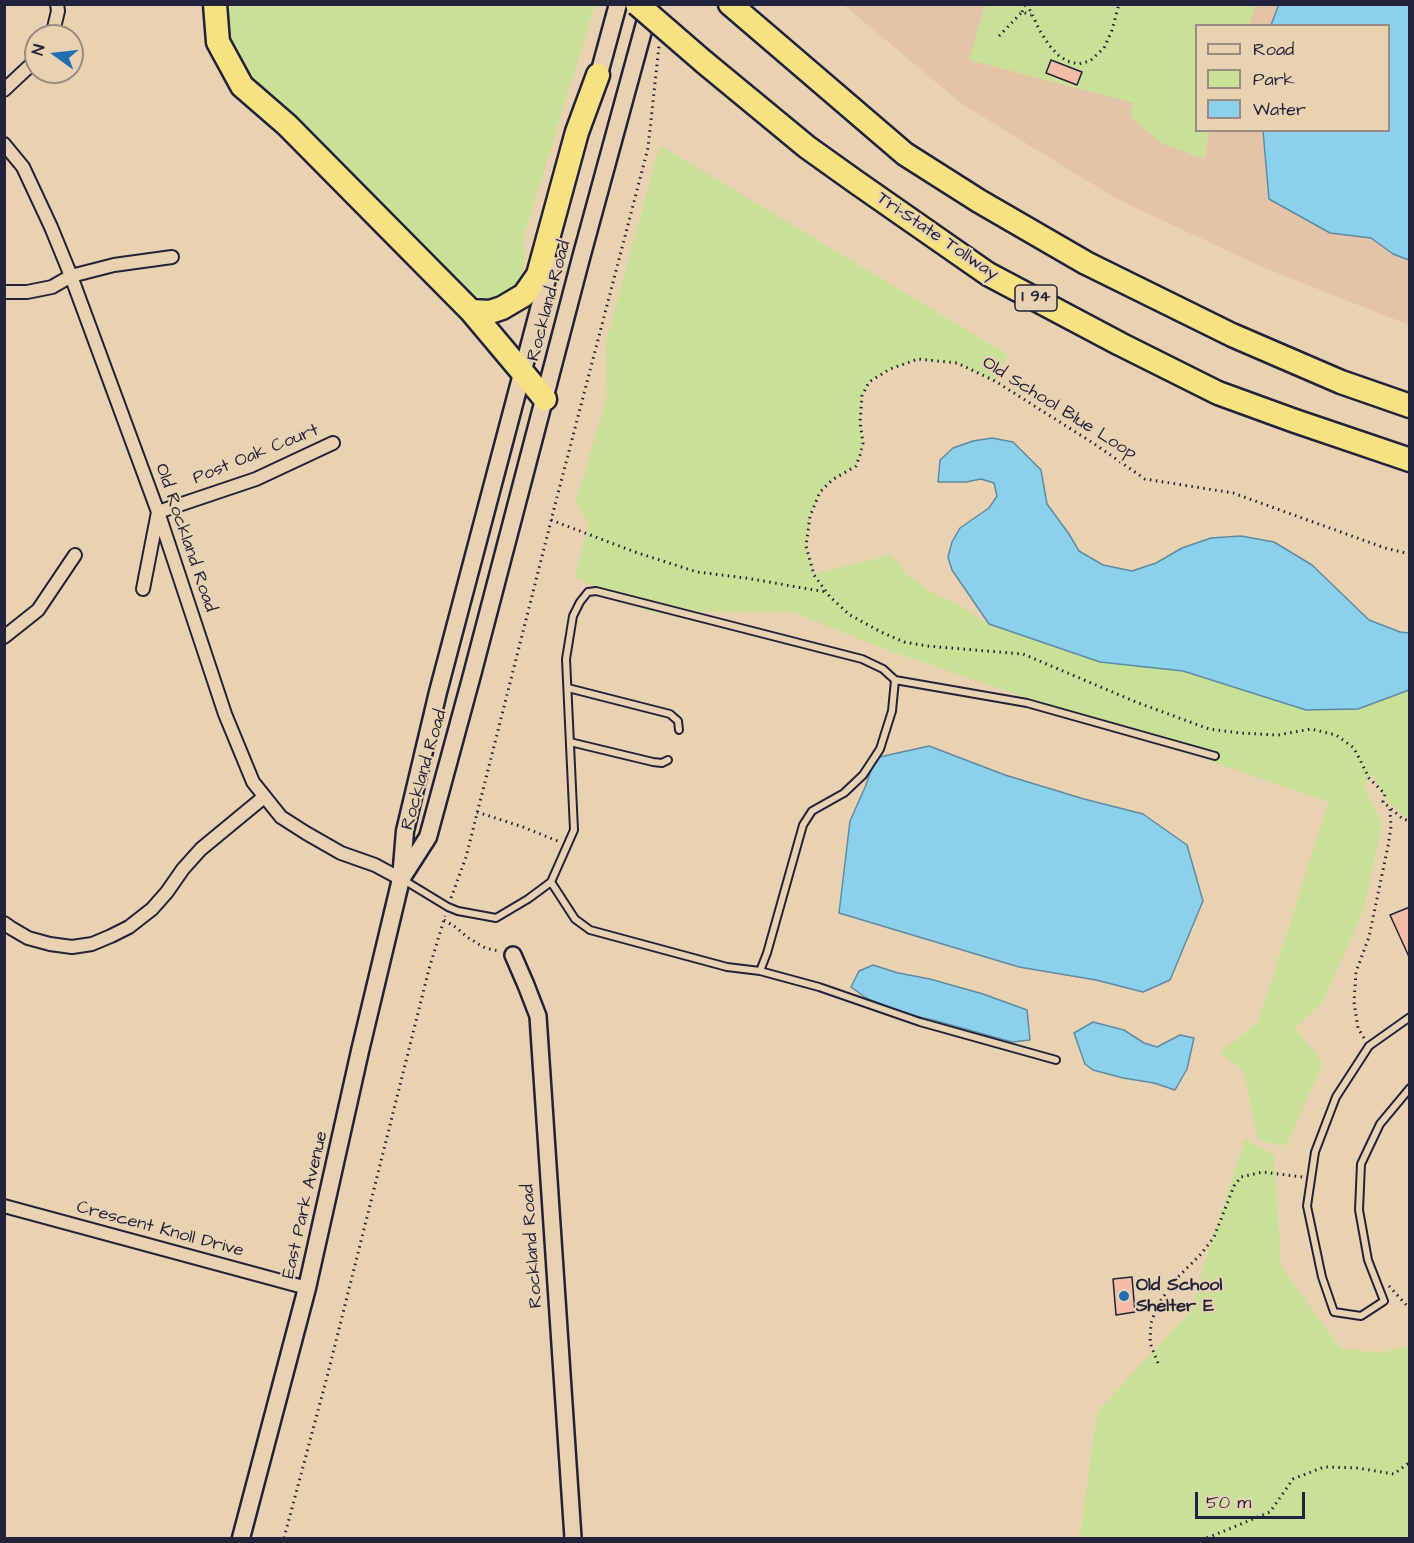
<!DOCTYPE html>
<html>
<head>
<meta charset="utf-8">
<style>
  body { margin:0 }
  #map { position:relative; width:1414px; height:1543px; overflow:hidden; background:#e8d2b1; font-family:"Architects Daughter",sans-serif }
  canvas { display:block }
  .frame { position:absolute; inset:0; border:6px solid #22223b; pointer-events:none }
  .legend { position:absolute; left:1195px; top:24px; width:195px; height:108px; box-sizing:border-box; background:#e8d2b1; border:2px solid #998c82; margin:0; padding:8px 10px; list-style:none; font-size:18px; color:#22223b }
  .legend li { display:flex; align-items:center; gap:12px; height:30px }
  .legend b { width:30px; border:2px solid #998c82 }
  .north { position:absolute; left:24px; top:24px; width:60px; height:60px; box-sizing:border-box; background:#e8d2b1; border:2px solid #998c82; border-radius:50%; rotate:285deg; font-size:16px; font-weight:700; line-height:24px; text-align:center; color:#22223b }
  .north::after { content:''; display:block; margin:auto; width:21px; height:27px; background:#1f6fb2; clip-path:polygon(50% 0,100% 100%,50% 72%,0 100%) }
  .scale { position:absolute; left:1195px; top:1492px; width:110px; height:27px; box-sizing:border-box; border:3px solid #22223b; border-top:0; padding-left:8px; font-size:18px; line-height:21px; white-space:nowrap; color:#22223b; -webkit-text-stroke:4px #e8d2b1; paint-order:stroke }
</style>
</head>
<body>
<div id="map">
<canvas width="1414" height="1543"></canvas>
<div class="frame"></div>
<ul class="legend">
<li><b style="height:8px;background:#e8d2b1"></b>Road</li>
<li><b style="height:16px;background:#c9e197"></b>Park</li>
<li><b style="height:16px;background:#8bd1ec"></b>Water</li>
</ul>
<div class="north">N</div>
<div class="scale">50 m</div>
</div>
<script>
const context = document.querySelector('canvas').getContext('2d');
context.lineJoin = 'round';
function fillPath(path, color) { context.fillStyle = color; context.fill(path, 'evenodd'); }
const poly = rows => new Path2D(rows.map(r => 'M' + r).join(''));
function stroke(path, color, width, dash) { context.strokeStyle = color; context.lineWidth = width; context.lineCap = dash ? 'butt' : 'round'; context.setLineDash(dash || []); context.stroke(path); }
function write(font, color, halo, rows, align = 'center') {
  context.font = font + ' "Architects Daughter",sans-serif'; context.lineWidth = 4.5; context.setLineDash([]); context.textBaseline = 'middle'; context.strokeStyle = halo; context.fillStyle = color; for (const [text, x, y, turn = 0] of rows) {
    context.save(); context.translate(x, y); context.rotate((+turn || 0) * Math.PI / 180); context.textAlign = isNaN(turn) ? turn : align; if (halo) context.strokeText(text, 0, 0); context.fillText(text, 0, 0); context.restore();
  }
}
fillPath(poly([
  [844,5,1279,5,1271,25,1196,26,1196,130,1263,131,1265,141,1330,233,1371,238,1393,254,1409,260,1409,325,1260,266,1117,199,962,104]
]), '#e3c4a8');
fillPath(poly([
  [220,5,595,5,523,239,525,261,521,278,507,295,489,299,452,291,244,80,222,41],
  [985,5,1255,5,1249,25,1196,26,1196,130,1210,131,1204,159,1161,143,1133,119,1131,112,1134,103,969,60],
  [660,145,1008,355,995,381,957,363,918,359,890,369,869,382,862,396,860,422,863,443,860,455,856,466,832,480,820,492,810,516,806,546,814,574,891,555,907,575,932,593,953,602,989,624,1100,662,1183,671,1306,710,1358,709,1409,690,1409,817,1404,816,1387,800,1372,774,1364,786,1382,824,1364,909,1322,1003,1295,1028,1323,1063,1286,1146,1258,1140,1244,1071,1220,1053,1258,1022,1329,802,885,649,793,612,648,612,575,577,589,524,576,501,607,398,606,342],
  [1245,1139,1274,1155,1281,1266,1340,1348,1378,1353,1409,1346,1409,1538,1080,1538,1097,1412,1189,1313]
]), '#c9e197');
const water = poly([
  [1279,4,1409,5,1409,260,1393,254,1371,238,1330,233,1269,199,1263,131,1388,130,1388,26,1271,25,1279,4],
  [992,438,1013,442,1041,470,1047,504,1069,534,1079,551,1103,565,1132,571,1156,563,1182,548,1211,538,1241,536,1274,542,1312,565,1369,620,1400,632,1409,633,1409,690,1358,709,1306,710,1183,671,1100,662,989,624,952,570,948,557,952,542,960,528,989,508,997,496,994,483,981,479,966,482,938,482,940,460,953,448,973,441,992,438],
  [929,746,1005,775,1084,799,1143,814,1187,845,1203,901,1170,980,1143,992,1096,980,1019,967,839,913,850,821,866,785,875,758,929,746],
  [873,965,898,973,930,979,983,994,1027,1010,1030,1040,1012,1042,933,1020,904,1014,866,998,851,987,859,971,873,965],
  [1093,1022,1124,1030,1144,1043,1157,1047,1180,1035,1194,1038,1187,1069,1175,1090,1154,1083,1123,1078,1093,1070,1085,1064,1074,1033,1093,1022]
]);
fillPath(water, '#8bd1ec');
stroke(water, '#618ba5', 1.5);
const building = poly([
  [1051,60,1082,72,1077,85,1046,73,1051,60],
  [1410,907,1410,959,1390,915,1410,907],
  [1132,1277,1135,1312,1116,1315,1113,1279,1132,1277]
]);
fillPath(building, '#f2bca5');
stroke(building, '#22223b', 1.5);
const service = poly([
  [568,688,670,714,678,721,679,730],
  [570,742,653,762,662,763,668,760],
  [402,879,448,907,458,911,496,918,528,899,551,882,574,830,566,659,573,616,580,602,588,592,596,591,862,659,883,669,895,680,1027,703,1215,756],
  [551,882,575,919,590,930,727,967,760,971,819,987,920,1022,1056,1060],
  [760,971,767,953,803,825,812,811,844,793,863,775,880,749,892,711,895,680],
  [1410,1017,1369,1046,1336,1097,1315,1152,1307,1206,1322,1277,1334,1312,1361,1316,1384,1301,1368,1260,1359,1210,1361,1164,1380,1124,1410,1088]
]);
const minor = poly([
  [52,36,58,11,57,4],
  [4,90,36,60],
  [4,144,23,167,51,227,71,276,158,512,225,714,253,782,281,817,306,833,341,853,375,865,401,879],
  [4,292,27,292,52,287,71,276,114,265,172,257],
  [143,589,158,512,256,479,333,443],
  [4,637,38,610,75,555],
  [4,923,11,928,28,938,50,944,72,947,92,944,111,936,129,927,152,909,167,892,183,869,201,849,264,797],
  [4,1206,307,1288]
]);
const tertiary = poly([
  [513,955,526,985,538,1016,573,1538]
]);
const secondary = poly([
  [596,85,618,4],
  [403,876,428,837,472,675,581,258,650,5],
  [241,1538,307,1288,360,1051,401,879,405,831,438,692,551,264]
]);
const motorway = poly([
  [215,4,218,42,242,86,287,125,471,311,545,399],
  [730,4,905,154,979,201,1086,263,1232,335,1341,382,1410,406],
  [704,62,807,147,856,182,988,274,1120,344,1218,393,1295,421,1410,460],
  [471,311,490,312,502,308,524,295,538,275,577,132,598,75]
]);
stroke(service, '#22223b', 10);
stroke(minor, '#22223b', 16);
stroke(tertiary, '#22223b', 20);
stroke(secondary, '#22223b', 21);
stroke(motorway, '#22223b', 27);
stroke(poly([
  [1027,4,1040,31,1049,45,1058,55,1067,61,1078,64,1090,61,1104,48,1112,30,1119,4],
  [1022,12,1025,4],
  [999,36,1022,12,1031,15],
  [551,520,635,552,697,572,746,578,826,592],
  [1410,554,1385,548,1233,493,1145,479,1093,443,995,381,957,363,918,359,890,369,869,382,862,396,860,422,863,443,860,455,856,466,832,480,820,492,810,516,806,546,814,575,830,597,850,615,881,632,904,642,927,646,1023,654,1136,702,1209,729,1240,733,1278,735,1311,729,1336,735,1354,748,1369,778,1385,794,1383,802,1403,819,1410,821],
  [477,812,523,827,560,842],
  [451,898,466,857,556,501,648,148,659,46],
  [444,920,457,928,467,937,485,948,499,951],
  [1364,1038,1358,1028,1354,1002,1356,972,1369,937,1388,846,1391,827,1390,809],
  [1389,1286,1410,1309],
  [1158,1363,1150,1343,1151,1323,1158,1304,1177,1278,1201,1254,1214,1237,1234,1186,1241,1177,1263,1172,1303,1177],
  [284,1538,327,1377,429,969,445,916],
  [1207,1538,1270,1512,1293,1479,1324,1467,1357,1468,1394,1474,1410,1462]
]), '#22223b', 3, [1.5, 4.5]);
stroke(service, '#e8d2b1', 6);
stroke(minor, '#e8d2b1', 12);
stroke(tertiary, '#e8d2b1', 15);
stroke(secondary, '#e8d2b1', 16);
stroke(motorway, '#f7e281', 22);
const motorwayBridge = poly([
  [637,4,704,62]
]);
stroke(motorwayBridge, '#22223b', 27, []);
stroke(motorwayBridge, '#f7e281', 22);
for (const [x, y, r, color] of [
  [1124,1296,6,"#1f6fb2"]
]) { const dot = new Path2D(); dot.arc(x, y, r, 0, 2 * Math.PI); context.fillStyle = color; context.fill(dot); stroke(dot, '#e8d2b1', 2); }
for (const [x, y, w] of [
  [1036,298,42]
]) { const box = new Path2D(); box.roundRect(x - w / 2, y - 13, w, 26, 4.5); context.fillStyle = '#e8d2b1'; context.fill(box); stroke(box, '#22223b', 1.5); }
write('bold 16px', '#22223b', null, [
  ["I 94",1036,298]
]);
write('18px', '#22223b', '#e8d2b1', [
  ["Tri-State Tollway",937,237,34],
  ["Rockland Road",550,301,-75],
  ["Old School Blue Loop",1059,409,32],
  ["Post Oak Court",256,455,-22],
  ["Old Rockland Road",185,538,71],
  ["Rockland Road",425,770,-74],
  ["East Park Avenue",306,1205,-77],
  ["Crescent Knoll Drive",160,1230,15],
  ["Rockland Road",533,1246,-94]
]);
write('bold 18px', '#22223b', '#e8d2b1', [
  ["Old School",1136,1286],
  ["Shelter E",1136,1307]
], 'left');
</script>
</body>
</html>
